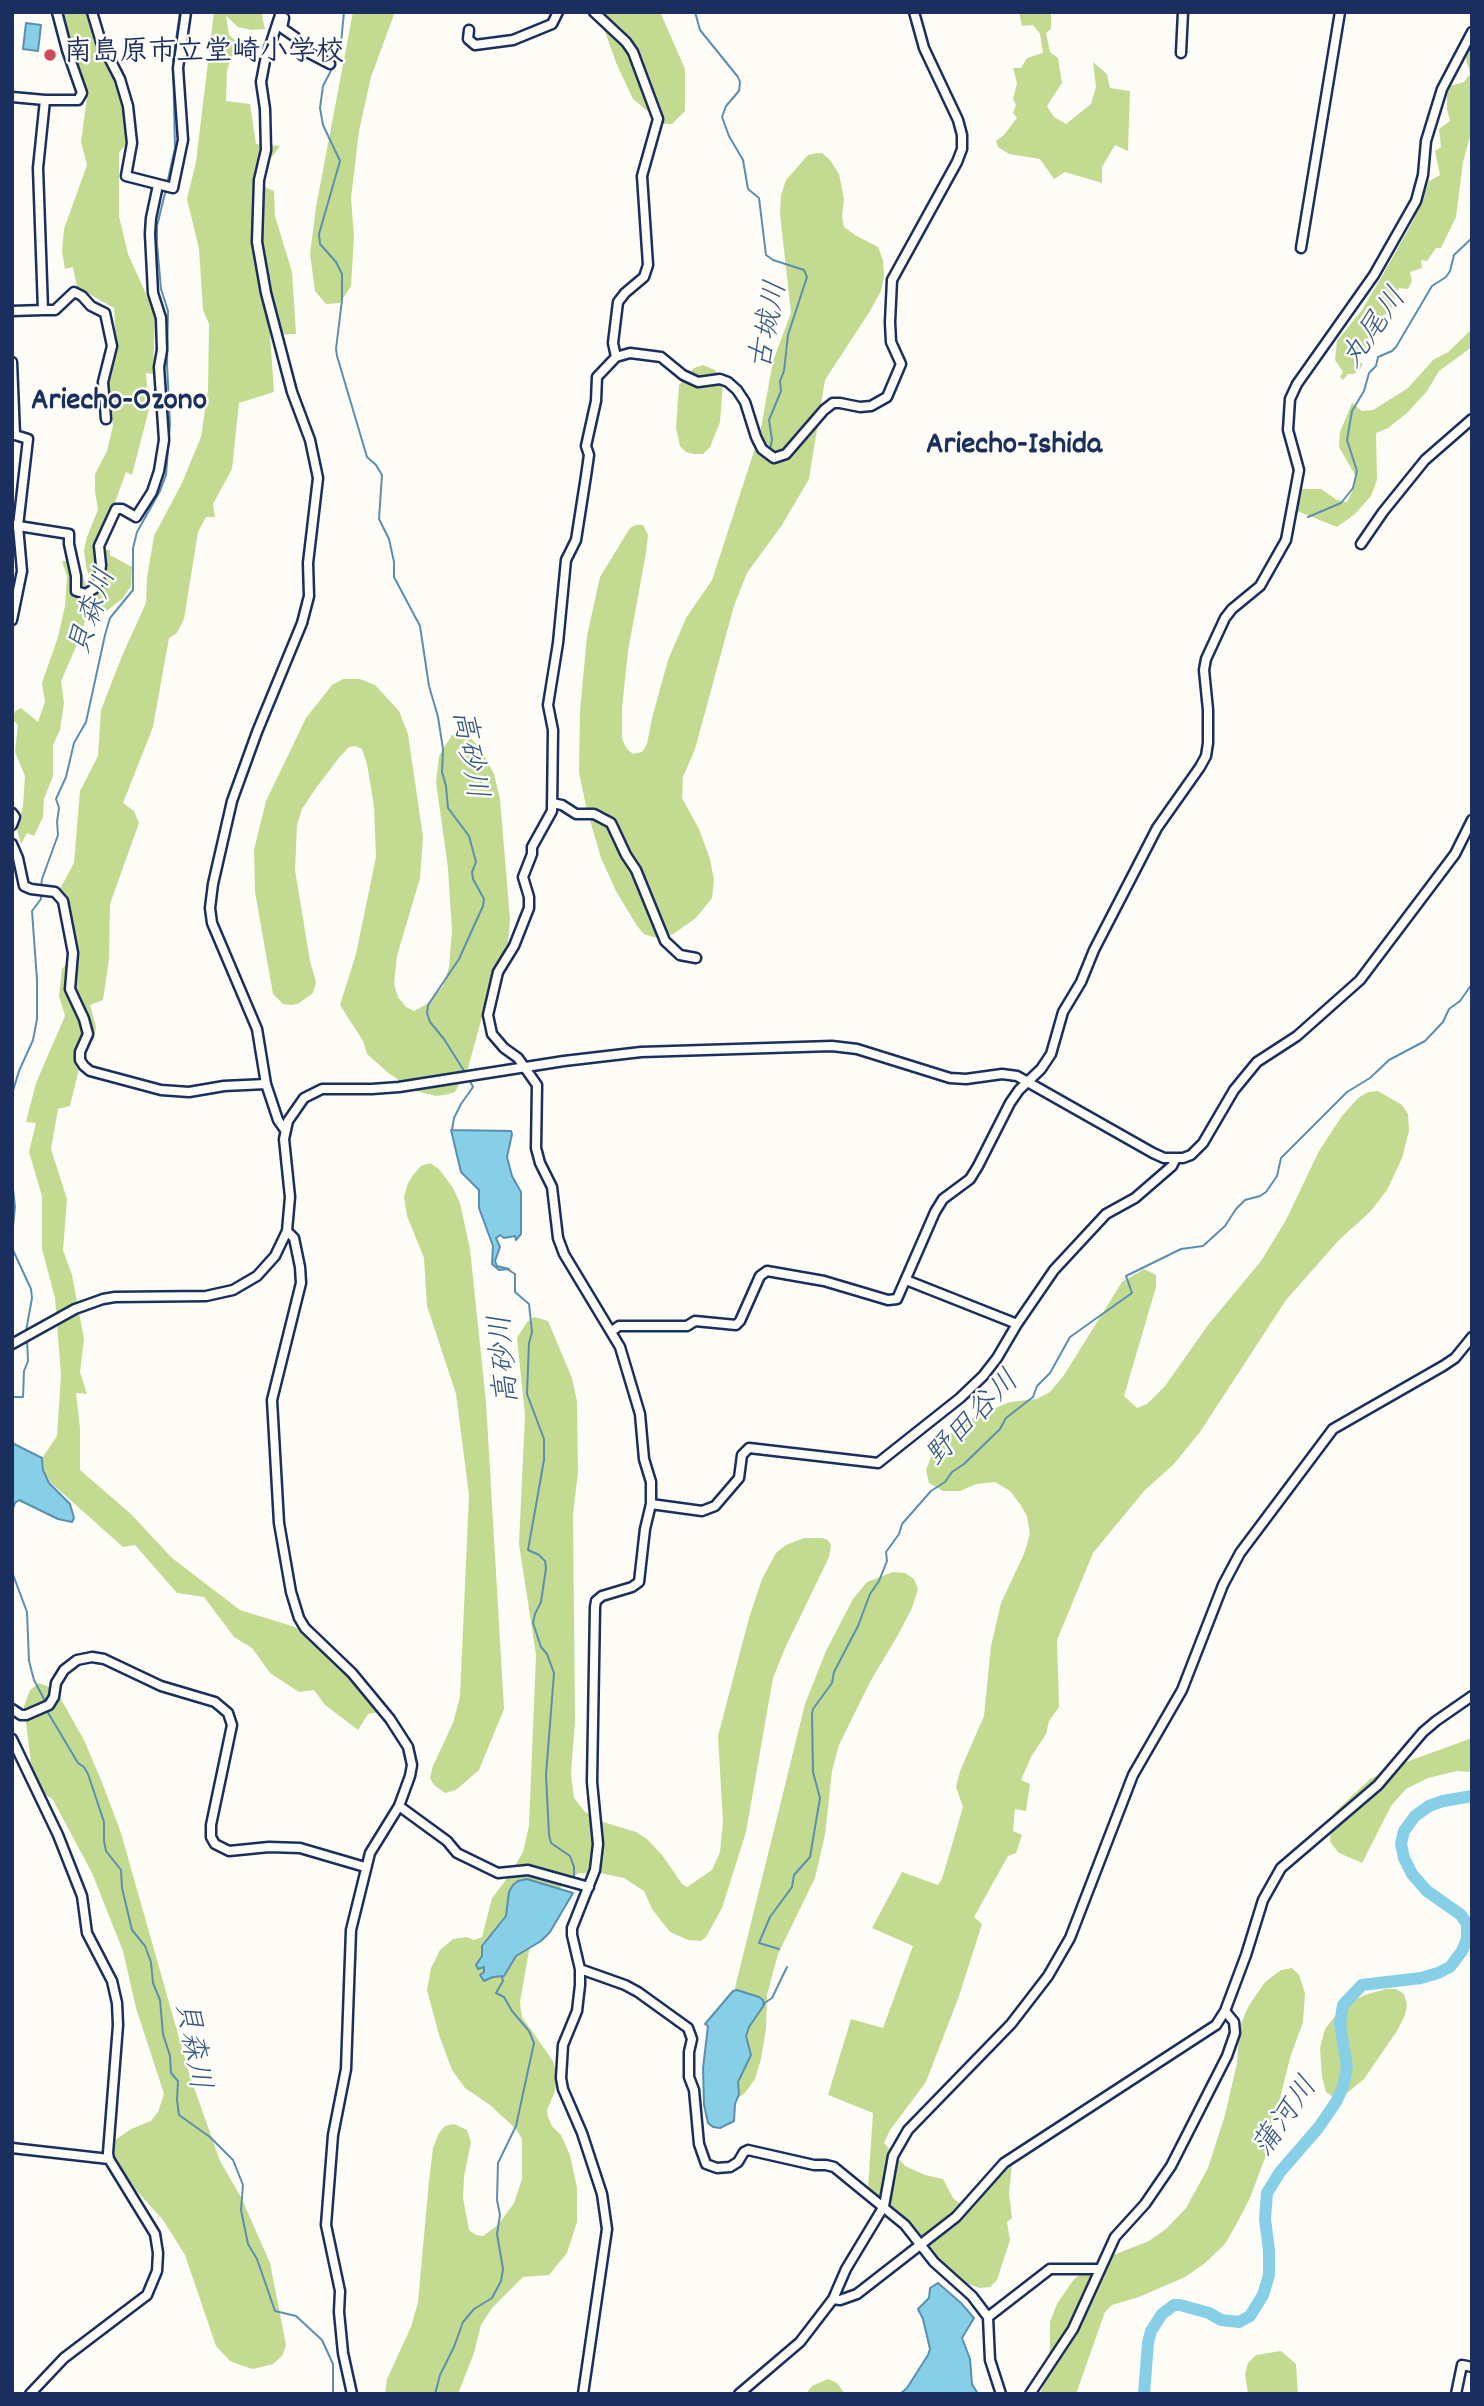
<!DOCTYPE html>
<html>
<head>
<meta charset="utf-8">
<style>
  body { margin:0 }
  #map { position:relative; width:1484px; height:2406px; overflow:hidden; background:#fdfcf7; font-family:Dekko,sans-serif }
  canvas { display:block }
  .frame { position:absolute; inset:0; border:14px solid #1b2f5e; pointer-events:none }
</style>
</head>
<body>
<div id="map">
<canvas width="1484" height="2406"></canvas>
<div class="frame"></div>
</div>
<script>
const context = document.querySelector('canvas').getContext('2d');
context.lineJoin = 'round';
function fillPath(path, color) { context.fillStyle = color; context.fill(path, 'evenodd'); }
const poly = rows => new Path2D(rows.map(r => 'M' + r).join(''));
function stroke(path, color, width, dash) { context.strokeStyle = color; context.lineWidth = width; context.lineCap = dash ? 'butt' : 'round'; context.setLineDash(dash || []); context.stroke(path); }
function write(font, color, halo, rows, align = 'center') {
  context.font = font + ' Dekko,"Klee One",sans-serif'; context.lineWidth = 5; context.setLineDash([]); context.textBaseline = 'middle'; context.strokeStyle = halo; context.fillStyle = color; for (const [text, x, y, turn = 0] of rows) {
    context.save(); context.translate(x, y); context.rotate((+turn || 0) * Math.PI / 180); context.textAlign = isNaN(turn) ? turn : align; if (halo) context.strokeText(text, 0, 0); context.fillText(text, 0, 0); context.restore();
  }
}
fillPath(poly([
  [60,12,90,12,98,44,115,80,123,106,129,140,119,153,119,216,128,254,155,314,153,374,146,373,149,409,132,475,126,472,98,549,110,550,110,555,132,567,131,586,123,598,103,614,95,597,86,566,84,550,87,537,98,510,95,491,95,474,107,451,113,426,107,380,116,345,114,308,77,287,73,267,65,269,62,251,64,229,87,165,81,142,87,97],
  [214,12,263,12,262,16,265,29,251,30,238,27,226,16,229,35,242,46,232,56,227,70,226,101,250,104,256,144,280,146,253,182,274,191,275,216,292,272,296,334,270,335,274,392,239,403,232,469,213,504,215,517,206,517,198,532,184,619,177,633,169,638,153,727,123,803,134,811,139,823,110,904,109,959,103,1000,90,1005,96,1027,94,1041,83,1038,75,1062,79,1069,70,1106,58,1109,51,1149,67,1199,63,1250,72,1275,84,1339,80,1372,87,1394,76,1393,80,1428,80,1470,131,1514,172,1558,240,1610,298,1628,323,1649,380,1712,368,1714,358,1730,325,1705,314,1690,299,1692,270,1673,252,1648,234,1637,204,1597,177,1593,135,1545,123,1547,50,1482,44,1470,43,1457,57,1436,61,1375,55,1298,42,1249,42,1196,29,1152,36,1123,26,1122,36,1083,65,1016,59,996,62,969,78,951,66,899,60,889,74,863,80,791,98,756,101,710,122,656,146,603,147,578,154,536,182,483,201,437,208,390,209,324,203,310,199,249,187,199,196,162],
  [353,12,395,12,371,77,359,131,351,198,354,237,351,286,340,303,326,304,315,291,310,254,316,207],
  [598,12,659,12,661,14,685,69,685,111,672,124,663,124,633,99,617,65],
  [1019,12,1051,12,1051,29,1046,33,1050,52,1058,58,1062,83,1047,106,1054,117,1066,124,1091,104,1096,87,1093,62,1107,74,1110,88,1130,91,1128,151,1115,145,1102,167,1102,183,1065,172,1054,179,1040,159,1009,154,998,147,996,141,1004,135,1017,118,1013,113,1016,105,1013,99,1017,83,1013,68,1021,68,1027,58,1043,53,1040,34,1033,25,1022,26],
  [1472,42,1472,129,1463,162,1456,217,1441,248,1436,248,1427,261,1421,260,1422,268,1410,272,1412,281,1408,289,1399,288,1390,312,1378,318,1376,332,1370,333,1364,353,1355,359,1363,364,1360,369,1354,374,1348,374,1343,380,1340,377,1343,372,1335,360,1337,341,1362,310,1381,278,1413,221,1429,181,1440,175,1435,151,1441,147,1439,129,1450,121,1447,109,1447,95,1450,86,1464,82,1470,74,1465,55],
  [817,153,822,153,830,160,839,174,844,199,842,216,844,227,855,235,878,247,883,260,884,277,881,291,870,311,825,380,809,479,782,525,747,573,734,606,695,749,683,777,682,798,699,829,710,859,714,880,712,898,696,918,673,934,661,938,653,937,644,934,637,926,616,891,601,858,587,810,579,773,580,711,587,636,600,577,630,528,636,525,643,525,648,535,646,553,628,651,622,708,622,739,627,749,633,754,642,752,647,744,652,718,668,660,686,618,712,580,760,433,773,361,791,313,780,214,781,195,786,180,808,155],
  [1472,329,1472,347,1439,371,1427,391,1407,413,1388,428,1376,433,1377,480,1371,496,1355,514,1337,527,1297,511,1301,489,1321,489,1337,500,1347,502,1355,485,1355,475,1339,447,1340,432,1352,403,1362,411,1373,410,1408,388,1433,360,1448,352],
  [703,365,715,370,723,381,720,422,710,447,703,454,694,454,686,452,680,446,676,428,679,385,694,368],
  [78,560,91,602,79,640,61,681,64,703,60,730,53,745,53,776,44,799,43,817,34,836,27,833,21,844,17,829,23,806,25,776,15,752,18,725,13,720,15,711,21,708,38,722,45,702,42,683,58,637,65,606,67,577,62,561],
  [343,679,360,679,375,685,399,711,408,734,423,837,420,878,397,956,394,984,398,997,406,1007,414,1011,427,1004,443,986,449,967,452,931,448,868,436,782,439,756,452,735,460,731,470,737,480,748,494,774,500,799,510,919,508,943,502,965,490,988,468,1068,455,1092,449,1094,436,1096,412,1090,386,1071,367,1054,363,1041,340,1005,356,954,376,857,374,806,367,764,362,749,355,746,349,747,338,759,316,788,302,809,297,825,295,870,310,961,316,982,313,993,298,1004,291,1005,283,1004,273,994,255,892,254,850,266,801,306,718,332,685],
  [1378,1091,1402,1105,1408,1114,1409,1131,1402,1158,1387,1190,1370,1212,1339,1240,1286,1300,1200,1432,1174,1464,1145,1490,1093,1553,1057,1640,1059,1707,1049,1721,1046,1734,1031,1757,1021,1780,1030,1784,1026,1811,1015,1809,1013,1831,1022,1835,1016,1853,1008,1856,974,1917,982,1924,959,1996,926,2082,890,2130,884,2143,905,2166,925,2175,943,2179,953,2198,966,2209,991,2181,1012,2164,1009,2193,1012,2218,1007,2222,1010,2240,997,2280,990,2287,980,2288,965,2283,946,2268,901,2215,868,2189,873,2113,828,2095,851,2019,883,2028,913,1946,872,1928,902,1872,938,1885,942,1879,963,1807,956,1787,960,1771,984,1716,991,1646,1001,1603,1024,1554,1030,1534,1027,1516,1020,1504,1010,1491,995,1482,976,1484,960,1491,943,1491,929,1483,926,1470,931,1457,960,1423,1010,1402,1037,1399,1050,1392,1064,1375,1122,1282,1144,1269,1156,1275,1156,1287,1124,1396,1137,1408,1147,1404,1165,1386,1208,1325,1261,1261,1286,1220,1319,1151,1342,1116,1358,1098,1368,1092],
  [430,1163,439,1169,453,1188,460,1203,470,1249,486,1402,504,1709,479,1770,456,1790,445,1793,434,1785,430,1778,433,1766,453,1723,460,1697,469,1495,456,1394,427,1306,424,1258,407,1216,404,1197,408,1183,414,1174,421,1166],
  [534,1317,548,1321,572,1378,577,1401,578,1472,573,1514,575,1721,571,1774,574,1798,585,1812,603,1822,636,1832,647,1839,662,1855,682,1884,687,1887,712,1870,720,1852,723,1822,718,1736,749,1618,762,1579,776,1553,786,1545,804,1538,822,1538,828,1540,831,1545,829,1557,786,1646,773,1678,746,1832,722,1908,706,1937,701,1941,688,1940,670,1932,652,1909,644,1891,624,1878,600,1873,579,1873,569,1879,556,1892,532,1934,520,2002,522,2017,553,2061,557,2074,555,2091,547,2110,548,2117,552,2126,561,2135,570,2155,577,2188,577,2222,567,2253,549,2275,523,2277,492,2308,481,2325,474,2353,458,2394,385,2394,387,2379,411,2327,418,2302,429,2181,433,2148,439,2133,445,2126,454,2124,467,2130,471,2142,464,2177,463,2198,469,2230,476,2235,483,2236,498,2225,514,2203,522,2179,522,2139,516,2129,490,2105,465,2088,452,2070,439,2035,427,1990,431,1968,440,1950,453,1939,467,1937,474,1940,482,1937,492,1898,509,1876,523,1852,529,1826,536,1655,519,1544,525,1415,517,1338,527,1322],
  [893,1572,905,1573,914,1579,918,1589,912,1608,898,1635,870,1682,839,1745,832,1771,825,1835,815,1878,778,1954,767,1995,766,2029,761,2059,755,2079,745,2093,733,2102,731,2004,805,1704,826,1651,853,1599,867,1582],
  [39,1683,49,1687,61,1699,85,1742,103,1785,121,1833,189,2073,220,2161,241,2197,270,2263,286,2345,282,2356,273,2364,253,2369,243,2366,230,2361,216,2346,185,2255,175,2239,163,2220,134,2188,104,2161,111,2143,131,2129,151,2121,158,2112,164,2094,136,2008,123,1951,92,1873,53,1800,40,1790,33,1779,24,1706,30,1690],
  [1472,1738,1472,1772,1457,1771,1428,1778,1406,1789,1391,1806,1362,1863,1339,1853,1330,1842,1331,1826,1335,1812,1370,1779,1398,1765],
  [1292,1968,1299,1975,1305,1993,1303,2022,1290,2058,1266,2155,1250,2198,1237,2223,1225,2244,1204,2264,1185,2277,1139,2297,1112,2305,1105,2312,1076,2394,1040,2394,1044,2383,1050,2348,1050,2322,1057,2304,1074,2279,1103,2259,1149,2241,1166,2229,1186,2208,1208,2168,1225,2115,1237,2063,1239,2029,1248,2007,1265,1982,1281,1970],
  [1386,1989,1396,1989,1404,1994,1407,2005,1405,2015,1397,2031,1364,2079,1346,2094,1333,2097,1326,2092,1322,2077,1320,2048,1325,2029,1344,2005,1365,1995],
  [1281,2351,1296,2364,1298,2394,1248,2394,1245,2374,1248,2363,1256,2355],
  [828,2379,837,2383,845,2394,806,2394,812,2386]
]), '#c3db91');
const water = poly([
  [26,23,41,25,38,51,23,49,26,23],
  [451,1130,511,1131,512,1134,507,1157,512,1176,521,1192,521,1234,516,1240,515,1236,504,1238,500,1235,496,1238,500,1247,495,1261,497,1266,509,1269,499,1270,492,1264,493,1246,479,1208,479,1190,461,1172,451,1130],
  [12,1443,42,1458,43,1470,49,1483,70,1504,74,1518,72,1522,58,1519,19,1500,15,1503,12,1511,12,1443],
  [527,1879,573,1893,550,1932,541,1941,516,1956,504,1976,493,1977,484,1981,480,1975,484,1972,484,1967,478,1969,476,1965,482,1956,482,1946,506,1916,509,1892,513,1885,518,1881,527,1879],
  [737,1990,759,1997,763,2000,764,2005,749,2027,746,2036,751,2055,738,2082,739,2094,735,2104,734,2121,720,2128,713,2127,708,2123,704,2105,703,2068,708,2026,705,2024,733,1991,737,1990],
  [938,2283,961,2303,974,2318,962,2338,970,2359,972,2384,978,2394,900,2394,907,2388,928,2355,930,2349,923,2319,918,2309,929,2298,930,2288,938,2283]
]);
fillPath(water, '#86cfe7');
stroke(water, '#5b8fb0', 2);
stroke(poly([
  [344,12,341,43,337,59,323,86,320,108,323,125,340,161,319,234,320,244,336,262,342,274,342,300,336,349,337,356,367,457,376,465,382,475,379,519,389,539,394,562,394,577,420,626,429,686,438,717,443,749,442,772,446,786,448,808,469,836,476,862,472,872,473,879,484,899,483,906,459,959,428,1005,427,1013,430,1022,444,1039,466,1074],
  [695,12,700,30,738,77,740,82,739,91,726,106,722,117,729,136,743,160,748,189,759,198,766,255,773,260,804,270,807,277,788,335,784,371,780,381,781,391,769,420,772,440,770,449],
  [167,184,175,148,173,61,180,12],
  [1308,517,1341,503,1353,488,1357,471,1347,440,1352,411,1364,391,1369,373,1376,366,1378,357,1392,351,1396,347,1432,286,1446,277,1450,271,1454,255,1472,238],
  [41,887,42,879,58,835,57,822,59,808,56,799,66,777,74,743,86,722,105,635,110,618,133,590,133,548,137,532,160,491,166,475,170,424,167,364,168,311,161,289,157,244,157,226,166,189],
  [12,1094,19,1071,33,1040,37,1019,37,980,32,911,41,899,41,893],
  [452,1130,454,1118,461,1104,473,1087,469,1079],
  [12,1179,15,1207,12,1236],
  [12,1248,31,1289,32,1298,26,1331],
  [507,1269,515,1274,515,1292,529,1304,532,1332,529,1343,527,1394,544,1439,544,1460,528,1550,539,1555,545,1561,546,1568,541,1602,535,1614,533,1623,541,1647,547,1654,554,1673,546,1775,549,1835,551,1843,570,1856,574,1867,574,1878],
  [12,1397,23,1397,24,1371,28,1361,27,1340],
  [12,1572,27,1612,29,1661,34,1680,45,1701],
  [47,1711,78,1763,84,1767,88,1774,104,1822,104,1841,106,1851,121,1870,122,1888,132,1930,145,1946,151,1962,153,1983,160,2000,163,2034,170,2056,171,2073,178,2081,177,2100,179,2115,210,2137,233,2160,243,2185,241,2210,248,2244,257,2259,275,2311,296,2316,322,2340,333,2364,333,2394],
  [779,1949,759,1943,770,1917,792,1887,794,1875,810,1857,820,1798,813,1772,812,1714,813,1709,832,1683,834,1672,858,1626,870,1594,879,1581,887,1561,886,1552,899,1534,902,1524,931,1491,945,1482,952,1472,964,1464,1000,1429,1006,1418,1033,1397,1037,1386,1050,1373,1070,1337,1132,1293,1126,1276,1181,1249,1203,1246,1225,1226,1236,1209,1245,1200,1260,1196,1266,1192,1277,1176,1281,1158,1347,1092,1370,1078,1389,1060,1425,1041,1443,1022,1449,1009,1460,1001,1472,984],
  [763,2004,772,1998,787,1967],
  [435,2394,440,2375,454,2347,463,2322,474,2309,492,2298,501,2281,503,2269,497,2234,500,2215,497,2200,498,2163,516,2126,534,2043,529,2031,512,2011,504,1997,496,1993,503,1981,502,1977]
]), '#5b8fb0', 2);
stroke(poly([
  [1144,2394,1148,2343,1151,2331,1162,2314,1174,2305,1180,2305,1209,2313,1221,2320,1239,2322,1250,2316,1263,2295,1269,2275,1269,2251,1265,2219,1267,2193,1280,2172,1319,2127,1336,2102,1343,2087,1347,2067,1340,2024,1343,2005,1362,1985,1421,1978,1438,1973,1450,1967,1462,1951,1467,1939,1467,1924,1461,1915,1427,1891,1412,1874,1404,1858,1401,1844,1404,1831,1415,1816,1429,1806,1443,1801,1472,1796]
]), '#86cfe7', 12);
const minor = poly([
  [92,12,101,42,120,79,128,106,132,143,126,176,173,188,183,140,178,68,186,12],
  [281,12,265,61,261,82,265,109,266,150,259,180,257,242,266,293,292,392,310,440,318,478,308,563,309,596,302,623,257,732,232,801,213,884,210,908,212,923,257,1029,266,1084,278,1120,285,1130],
  [594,12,626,42,633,52,658,119,642,176,648,265,644,277,625,293,618,302,613,343,616,357],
  [284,18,282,28,295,37,303,50,330,64],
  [469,30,468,39,475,45,513,40,552,24,558,12],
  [1181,53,1183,12],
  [12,97,45,100,78,100,82,93,67,50,57,12],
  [1301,248,1340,12],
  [43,310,55,310,74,292,82,296,91,306,105,313,112,346,103,382,106,419],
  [12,311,43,310,38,168,45,100],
  [12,362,15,435],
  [12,434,28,439,18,526,22,571,12,620],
  [12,525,69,534,69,544,76,576,76,591,86,594,95,588,99,581,101,565,99,546,116,509,122,509,136,517,152,492,159,471,164,440,159,367,162,350,161,318,153,293,150,234,151,218,158,185],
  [1361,544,1383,512,1425,460,1472,419],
  [552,803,562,805,576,814,594,814,611,823,626,855,636,870,665,941,680,955,696,958],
  [12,813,15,817,12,825],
  [12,844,18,858,24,886,31,889,55,892,63,901,73,953,70,989,84,1019,88,1034,80,1052,80,1060,84,1066,90,1071,161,1090,189,1092,224,1086,266,1084],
  [287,1231,294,1238,300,1267,301,1283,272,1400,279,1523,291,1592,299,1618,305,1628,352,1673,390,1719,408,1747,412,1765,410,1776,399,1806,370,1853,351,1930,346,2069,333,2135,326,2225,340,2291,339,2312,343,2353,352,2394],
  [906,1280,1017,1324],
  [612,1331,619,1326,687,1326,695,1321,736,1325,740,1321,760,1276,767,1271,824,1281,888,1300,897,1299,935,1212,943,1199,970,1179,978,1166,1010,1103,1019,1090,1041,1069,1051,1054,1063,1012,1081,982,1094,950,1140,861,1157,828,1200,767,1206,756,1208,743,1208,710,1204,670,1206,659,1225,618,1232,609,1260,586,1286,540,1299,470,1288,430,1290,399,1297,384,1374,275,1416,201,1423,175,1426,141,1442,89,1472,32],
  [12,1344,75,1309,103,1299,115,1297,206,1296,233,1290,257,1276,275,1256,287,1231,290,1197,284,1139,288,1121,304,1098,322,1089,372,1089,399,1087,564,1061,641,1052,832,1046,857,1049,950,1078,966,1079,1002,1074,1017,1076,1153,1153,1164,1158,1183,1158,1191,1155,1203,1143,1234,1090,1257,1062,1297,1036,1360,980,1455,854,1472,820],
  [651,1504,702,1511,715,1506,739,1478,742,1455,749,1448,878,1463,960,1398,983,1376,997,1358,1017,1324,1054,1270,1106,1214,1135,1198,1172,1166,1175,1160],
  [12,1709,21,1715,26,1715,49,1705,54,1697,56,1683,64,1670,77,1660,92,1657,104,1659,161,1686,215,1702,228,1713,232,1725,211,1825,211,1837,215,1844,229,1851,269,1847,300,1848,365,1867],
  [12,1739,58,1835,82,1896,87,1933,112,1981,117,2003,118,2025,108,2153,109,2159,155,2234,158,2253,157,2271,147,2295,64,2358,30,2394],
  [399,1806,447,1841,457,1853,498,1873,528,1870,589,1887],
  [580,1969,625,1985,638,1992,688,2028,692,2039,689,2052,689,2077,694,2090,699,2144,706,2164,717,2168,730,2167,738,2162,744,2152,748,2150,814,2165,826,2165,834,2167,905,2225,934,2262,972,2296,988,2317,990,2360,1001,2394],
  [12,2148,109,2159],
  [833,2299,840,2300,857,2294,956,2217,1004,2163,1216,2025,1225,2011,1246,1955,1263,1900,1281,1868,1378,1785,1423,1732,1436,1721,1472,1696],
  [988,2317,1050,2269,1100,2269],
  [583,2394,607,2229,602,2194,582,2133,563,2089,561,2078,563,2045,577,2011,580,1985,580,1969,572,1935,572,1928,595,1870,598,1844,592,1782,595,1607,596,1601,602,1596,632,1587,639,1582,645,1529,651,1504,651,1482,644,1459,640,1414,620,1347,564,1254,558,1238,552,1187,540,1163,536,1148,537,1085,518,1058,504,1048,492,1034,488,1015,498,972,514,946,529,908,529,897,523,877,532,854,532,847,552,811,553,730,548,705,558,643,566,560,576,540,586,476,589,455,586,446,596,401,597,377,616,357,630,353,661,357,683,375,698,382,720,379,728,382,737,390,745,402,756,437,762,449,774,458,786,454,824,410,833,403,840,403,860,407,871,406,887,397,901,364,891,342,890,322,892,280,957,162,962,149,962,135,958,120,924,48,914,12],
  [739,2394,800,2342,833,2299,846,2269,884,2206,893,2156,908,2130,1011,2024,1048,1976,1070,1938,1133,1775,1182,1690,1223,1585,1240,1553,1333,1429,1443,1366,1455,1358,1472,1337],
  [1030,2394,1073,2329,1115,2237,1145,2204,1171,2166,1227,2056,1235,2033,1234,2022,1225,2011],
  [1456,2394,1462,2365,1472,2367]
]);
stroke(minor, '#1b2f5e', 13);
stroke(minor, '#fdfcf7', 8);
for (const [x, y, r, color] of [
  [50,55,7,"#d1495b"]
]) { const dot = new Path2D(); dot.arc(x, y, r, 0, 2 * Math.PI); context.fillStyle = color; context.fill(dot); stroke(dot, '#fdfcf7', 2.5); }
write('bold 28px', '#1b2f5e', '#fdfcf7', [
  ["南島原市立堂崎小学校",64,55]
], 'left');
write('italic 30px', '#365780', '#fdfcf7', [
  ["古城川",772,326,-79],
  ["丸尾川",1377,330,-55],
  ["貝森川",96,613,-71],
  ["高砂川",466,755,80],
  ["高砂川",508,1359,-95],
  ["野田谷川",975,1421,-46],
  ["貝森川",189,2046,80],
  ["蒲河川",1288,2119,-55]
]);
write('bold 32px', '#1b2f5e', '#fdfcf7', [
  ["Ariecho-Ozono",119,404],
  ["Ariecho-Ishida",1014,448]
]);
</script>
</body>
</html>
